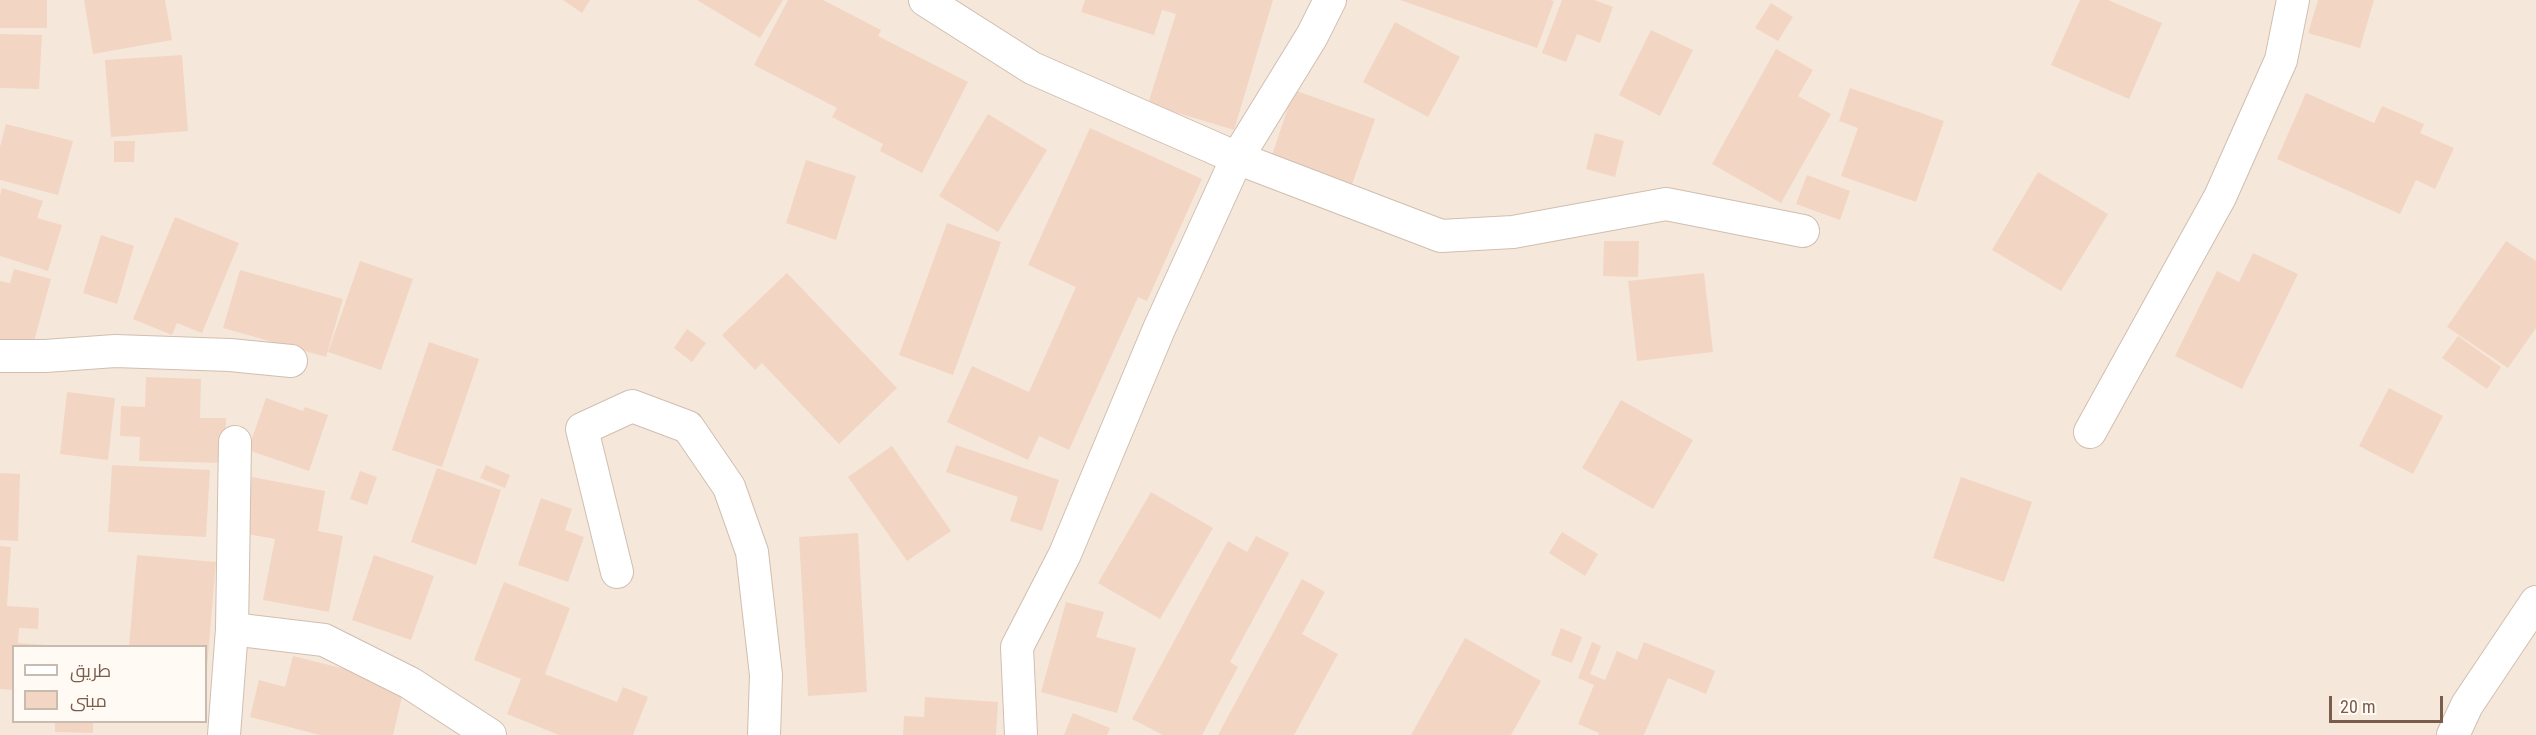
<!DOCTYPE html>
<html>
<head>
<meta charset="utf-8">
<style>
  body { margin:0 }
  #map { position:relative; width:2536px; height:735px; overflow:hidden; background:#fdf6ec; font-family:"Roboto Condensed",Cairo,sans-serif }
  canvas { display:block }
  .legend { position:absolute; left:12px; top:645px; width:195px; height:78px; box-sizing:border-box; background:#fffaf3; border:2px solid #cabbb1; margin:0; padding:8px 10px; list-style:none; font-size:18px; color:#7a5c4d }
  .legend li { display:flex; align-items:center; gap:12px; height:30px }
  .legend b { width:30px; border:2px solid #cabbb1 }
  .scale { position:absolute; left:2329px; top:696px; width:114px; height:27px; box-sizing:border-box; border:3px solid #7a5c4d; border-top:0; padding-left:8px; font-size:18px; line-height:21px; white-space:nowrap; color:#7a5c4d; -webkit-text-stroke:4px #fffaf3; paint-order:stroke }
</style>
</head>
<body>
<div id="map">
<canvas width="2536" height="735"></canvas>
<ul class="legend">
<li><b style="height:8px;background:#fff"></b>طريق</li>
<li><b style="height:16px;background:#f3d5c3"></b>مبنى</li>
</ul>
<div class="scale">20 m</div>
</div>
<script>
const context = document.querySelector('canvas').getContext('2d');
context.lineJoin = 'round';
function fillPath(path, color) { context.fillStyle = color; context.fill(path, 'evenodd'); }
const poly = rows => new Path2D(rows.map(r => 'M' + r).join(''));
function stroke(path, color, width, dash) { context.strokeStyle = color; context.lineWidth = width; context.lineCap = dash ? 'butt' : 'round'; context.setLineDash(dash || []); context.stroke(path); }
fillPath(poly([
  [0,0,2536,0,2536,735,0,735],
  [14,646,206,646,206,722,14,722]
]), '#f5e8da');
fillPath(poly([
  [0,0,47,0,47,28,0,28],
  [84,0,165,0,172,40,93,54],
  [563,0,590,0,582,13],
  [697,0,783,0,760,38],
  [788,0,823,0,881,30,878,36,968,82,922,173,880,151,883,144,832,117,837,108,754,65],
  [1085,0,1273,0,1234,130,1148,104,1176,14,1162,10,1154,35,1081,12],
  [1400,0,1550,0,1554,1,1537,48],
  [1562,0,1594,0,1613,7,1600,43,1577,34,1566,62,1542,53],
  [2080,0,2108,0,2162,23,2129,99,2051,65],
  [2318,0,2374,0,2360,48,2308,33],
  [1771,3,1793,17,1778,41,1755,28],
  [1395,22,1460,57,1428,117,1363,82],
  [1651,30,1693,50,1660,116,1619,95],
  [0,34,42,35,39,89,0,88],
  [1776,49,1813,70,1798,96,1831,114,1781,203,1712,164],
  [182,55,188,131,111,137,105,60],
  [1850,88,1944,121,1916,202,1841,176,1858,128,1839,121],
  [1294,90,1375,119,1348,196,1268,167],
  [2306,93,2374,123,2382,106,2424,124,2420,133,2454,148,2435,189,2416,180,2400,214,2277,159],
  [988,114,1047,150,998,232,939,196],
  [6,124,73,141,58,195,0,180,0,147],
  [1090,128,1202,179,1147,301,1138,297,1069,450,1039,436,1028,460,947,422,972,366,1029,392,1076,287,1028,265],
  [1595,133,1624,141,1615,177,1586,169],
  [114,141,135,141,134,162,114,162],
  [806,160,856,176,836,240,786,223],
  [2038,172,2108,214,2061,291,1992,250],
  [1807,175,1850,191,1840,220,1796,204],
  [2,188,43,201,37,218,62,225,48,271,0,256,0,196],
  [175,217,239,243,202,333,177,323,172,335,133,319],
  [947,223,1001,242,953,375,899,355],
  [101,235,134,246,117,304,83,293],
  [1604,241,1639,241,1638,277,1603,276],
  [2506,241,2536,261,2536,328,2508,368,2447,327],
  [2253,253,2298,274,2242,389,2175,356,2217,271,2239,282],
  [360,261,413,279,381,370,328,352],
  [14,269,51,279,31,352,0,343,0,281,10,283],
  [240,270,343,299,326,357,223,328],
  [787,273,897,388,839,444,762,363,755,370,722,335],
  [1704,273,1713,352,1637,361,1628,281],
  [687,329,706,343,692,362,674,348],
  [2458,336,2501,367,2487,389,2442,358],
  [429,342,479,359,442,467,392,450],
  [146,377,201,379,200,418,226,418,225,463,139,461,140,437,120,436,121,406,145,407],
  [2389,388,2443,416,2413,474,2359,446],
  [67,392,115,398,108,460,60,454],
  [266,398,303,411,305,407,328,415,309,471,248,450],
  [1621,400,1693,440,1653,509,1582,468],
  [956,445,1059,480,1042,531,1010,521,1018,497,946,472],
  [892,446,951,531,907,561,848,477],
  [112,465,210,470,206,537,108,532],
  [486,465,510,475,505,488,480,478],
  [437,468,501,490,476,565,411,542],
  [360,471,377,477,367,505,350,499],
  [0,473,20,474,18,541,0,540],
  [252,477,325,491,318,531,343,536,329,612,263,600,275,539,242,533],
  [1961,477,2032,502,2004,582,1933,558],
  [1151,492,1213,528,1160,619,1098,583],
  [541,498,572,509,565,530,584,537,568,582,518,565],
  [1562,532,1598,554,1585,576,1549,553],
  [858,533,867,692,808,696,799,537],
  [1256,536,1289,553,1230,662,1238,667,1202,735,1163,735,1132,719,1228,541,1247,552],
  [0,546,11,547,7,606,39,608,38,629,19,628,18,643,48,645,14,646,14,690,0,689],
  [137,555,216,562,207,667,206,646,129,646],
  [374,555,434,576,411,640,352,620],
  [1302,579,1325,592,1302,634,1338,654,1294,735,1218,735],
  [504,582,570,608,545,674,617,702,623,687,648,697,633,735,559,735,507,714,521,679,474,660],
  [1066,602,1104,612,1096,637,1136,648,1117,713,1041,692],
  [1561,628,1582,637,1572,663,1551,655],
  [1465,638,1541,681,1511,735,1411,735],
  [1592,642,1601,646,1590,674,1605,680,1617,651,1637,660,1644,642,1715,671,1706,694,1668,678,1644,735,1598,735,1599,733,1578,724,1594,685,1578,678],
  [293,656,405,684,393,735,320,735,250,717,259,680,285,687],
  [925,697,998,702,996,735,903,735,904,716,924,717],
  [1073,713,1110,728,1107,735,1064,735],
  [55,722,93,722,93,733,55,732]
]), '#f3d5c3');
const street = poly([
  [925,0,1032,68,1237,158,1441,236,1513,232,1666,204,1803,231],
  [0,356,45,356,115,351,230,355,291,361],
  [2090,432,2220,197,2281,60,2293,0],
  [617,572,582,429,632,406,688,427,729,487,752,552,766,675,764,735],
  [232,629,324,640,410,683,490,735],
  [224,735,232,629,235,442],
  [1021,735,1017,647,1065,554,1159,329,1237,158,1312,36,1330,0],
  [2453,735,2467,705,2536,602]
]);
stroke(street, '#d1beb0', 34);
stroke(street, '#fff', 32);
</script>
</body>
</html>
